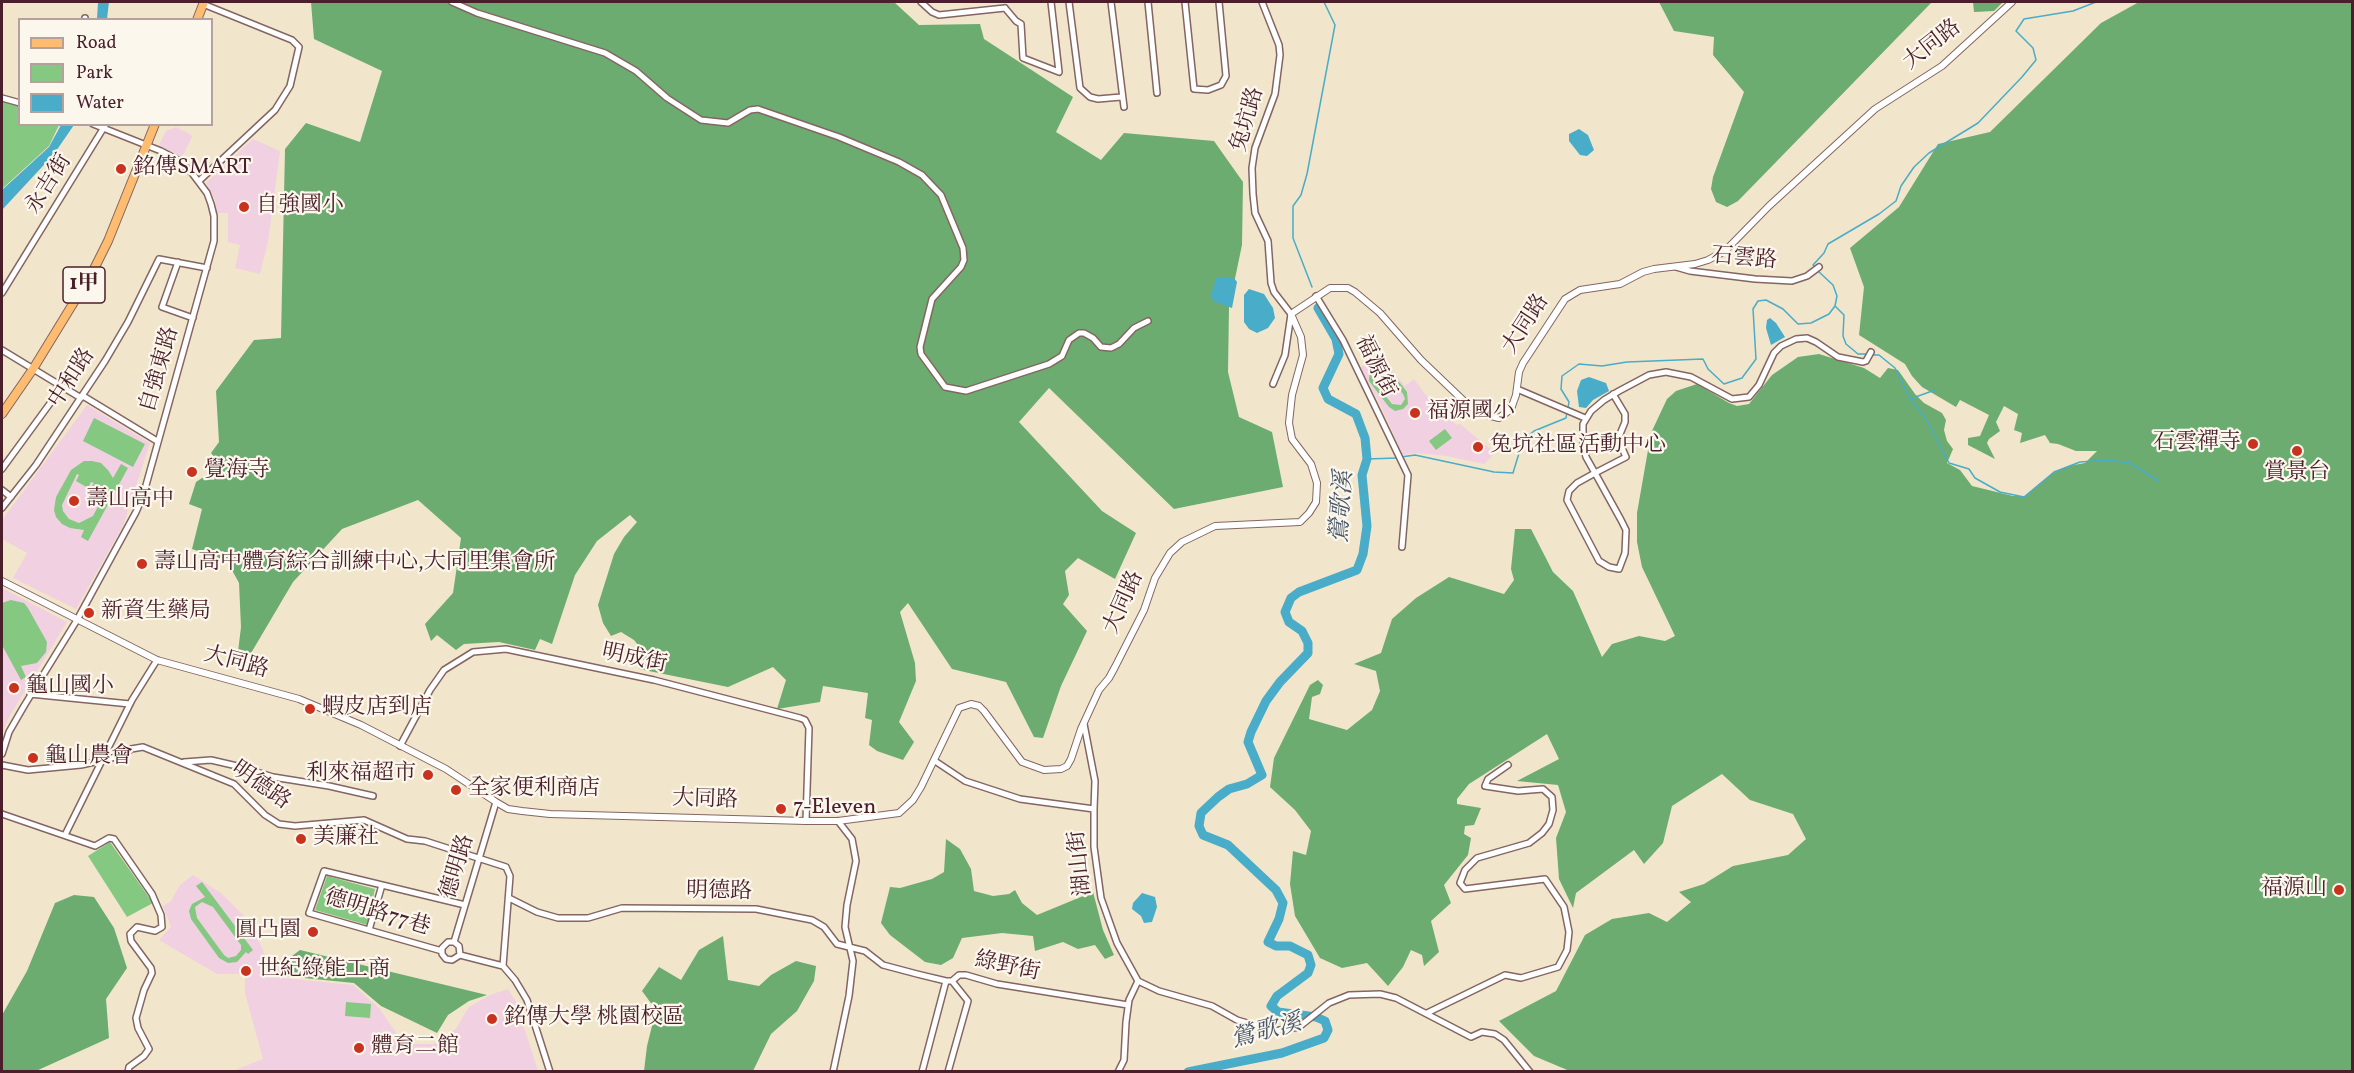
<!DOCTYPE html>
<html>
<head>
<meta charset="utf-8">
<style>
  body { margin:0 }
  #map { position:relative; width:2354px; height:1073px; overflow:hidden; background:#f1e6cb; font-family:Vollkorn,serif }
  canvas { display:block }
  .frame { position:absolute; inset:0; border:3px solid #4a1f2b; pointer-events:none }
  .legend { position:absolute; left:18px; top:18px; width:195px; height:108px; box-sizing:border-box; background:#fbf7ec; border:2px solid #b4a19f; margin:0; padding:8px 10px; list-style:none; font-size:18px; color:#4a1f2b }
  .legend li { display:flex; align-items:center; gap:12px; height:30px }
  .legend b { width:30px; border:2px solid #b4a19f }
</style>
</head>
<body>
<div id="map">
<canvas width="2354" height="1073"></canvas>
<div class="frame"></div>
<ul class="legend">
<li><b style="height:8px;background:#febc70"></b>Road</li>
<li><b style="height:16px;background:#85c882"></b>Park</li>
<li><b style="height:16px;background:#49acc8"></b>Water</li>
</ul>
</div>
<script>
const context = document.querySelector('canvas').getContext('2d');
context.lineJoin = 'round';
function fillPath(path, color) { context.fillStyle = color; context.fill(path, 'evenodd'); }
const poly = rows => new Path2D(rows.map(r => 'M' + r).join(''));
function stroke(path, color, width, dash) { context.strokeStyle = color; context.lineWidth = width; context.lineCap = dash ? 'butt' : 'round'; context.setLineDash(dash || []); context.stroke(path); }
function write(font, color, halo, rows, align = 'center') {
  context.font = font + ' Vollkorn,"Noto Serif TC",serif'; context.lineWidth = 4.5; context.setLineDash([]); context.textBaseline = 'middle'; context.strokeStyle = halo; context.fillStyle = color; for (const [text, x, y, turn = 0] of rows) {
    context.save(); context.translate(x, y); context.rotate((+turn || 0) * Math.PI / 180); context.textAlign = isNaN(turn) ? turn : align; if (halo) context.strokeText(text, 0, 0); context.fillText(text, 0, 0); context.restore();
  }
}
fillPath(poly([
  [176,127,190,134,192,137,182,157,159,145,166,131],
  [253,139,280,151,268,242,260,274,235,268,240,245,228,242,228,213,217,213,215,200,206,183],
  [1378,354,1405,386,1414,379,1431,402,1437,398,1456,425,1460,424,1495,453,1484,464,1447,456,1416,453,1403,455,1378,400,1360,368],
  [87,405,150,443,123,526,76,609,13,578,27,553,2,539,2,520],
  [2,588,67,622,9,717,2,734],
  [193,875,221,893,243,915,257,937,270,967,278,966,283,978,353,985,379,1008,404,1044,434,1044,455,1030,469,1007,490,995,508,989,516,1002,538,1071,233,1071,263,1059,245,993,245,974,217,974,159,940,171,927,163,906,171,901,180,885]
]), '#f1d0e2');
fillPath(poly([
  [2,101,19,106,20,124,59,125,49,146,2,189],
  [1380,364,1387,366,1407,392,1408,404,1403,409,1395,411,1389,407,1369,381,1370,369],
  [1380,369,1385,370,1403,394,1405,399,1401,405,1392,404,1373,380,1374,373],
  [94,418,145,444,133,467,83,441],
  [1445,429,1452,438,1436,450,1429,441],
  [84,461,92,461,101,463,108,470,113,478,121,464,128,468,88,541,81,537,84,530,70,528,62,524,56,517,54,510,56,497,71,470],
  [77,474,79,475,76,481,88,488,91,482,94,483,90,489,102,496,106,491,93,516,79,523,69,519,63,511,62,505],
  [11,600,24,603,28,608,47,642,46,652,37,663,21,666,26,677,21,680,2,645,2,603],
  [110,842,153,903,127,917,88,856],
  [327,876,375,889,367,925,315,910],
  [202,882,253,950,248,954,246,952,237,962,228,963,219,958,191,919,189,911,192,904,205,897,196,886],
  [202,902,213,907,241,945,241,950,236,956,228,958,224,955,197,918,195,907],
  [346,1002,371,1004,370,1018,345,1016]
]), '#85c882');
fillPath(poly([
  [311,2,894,2,919,25,980,24,984,39,1073,97,1056,132,1101,160,1124,133,1214,141,1243,182,1242,245,1229,307,1228,372,1239,417,1272,432,1283,487,1174,509,1049,388,1019,422,1102,511,1136,533,1115,579,1078,558,1065,571,1069,595,1063,604,1087,631,1061,686,1043,738,1034,737,1006,682,952,669,908,603,900,612,915,663,916,681,899,722,914,742,903,760,877,751,869,745,872,720,865,718,868,693,823,686,820,702,777,709,786,680,773,667,728,687,639,669,642,650,634,640,621,632,611,636,603,623,598,605,614,554,624,537,637,522,630,515,597,541,575,575,552,644,540,639,535,650,499,642,464,644,456,650,437,635,431,641,425,624,453,593,461,538,418,500,342,529,293,582,244,665,237,660,241,627,239,583,227,561,192,549,202,509,189,504,196,482,202,478,214,480,220,464,211,453,219,442,216,391,254,340,281,338,285,149,306,123,360,142,382,71,314,39],
  [1659,2,1932,2,1738,201,1727,207,1716,202,1711,189,1713,177,1744,92,1713,55,1714,37,1674,31],
  [1973,2,2003,2,1994,11,1974,12],
  [2139,2,2352,2,2352,1071,1572,1072,1534,1056,1499,1021,1556,991,1585,935,1612,919,1649,913,1667,922,1691,902,1679,892,1704,884,1733,866,1788,855,1806,839,1793,814,1750,800,1722,774,1672,806,1663,843,1644,864,1634,850,1576,893,1573,908,1559,879,1556,838,1566,812,1558,785,1517,781,1559,759,1547,734,1469,784,1457,799,1457,804,1481,808,1474,825,1465,826,1464,834,1471,838,1468,855,1444,885,1451,903,1431,921,1439,952,1424,966,1422,955,1411,950,1403,967,1388,986,1367,963,1342,968,1320,958,1295,916,1290,884,1293,851,1306,855,1311,831,1295,810,1270,787,1274,758,1310,685,1318,680,1323,685,1320,694,1312,697,1309,719,1347,730,1372,710,1380,691,1376,671,1354,664,1381,653,1392,619,1416,598,1449,577,1504,594,1514,580,1511,569,1515,529,1531,529,1553,572,1573,591,1602,657,1612,644,1639,636,1665,641,1675,636,1642,567,1637,542,1637,513,1651,433,1667,399,1676,391,1697,384,1729,403,1737,406,1749,404,1772,375,1798,357,1819,354,1864,368,1880,378,1888,368,1898,370,1915,394,1924,403,1942,413,1946,420,1944,430,1947,441,1953,449,1947,463,1960,470,1972,486,2013,496,2025,496,2053,473,2068,466,2085,463,2097,451,2076,451,2058,444,2050,443,2045,435,2020,443,2022,433,2014,430,2018,414,2004,406,1996,422,2000,431,1989,439,1987,443,1995,459,1968,445,1968,438,1980,436,1989,415,1960,400,1956,407,1922,387,1912,376,1905,364,1859,335,1864,287,1850,248,1899,207,1938,144,1990,132,2101,23],
  [946,839,960,849,971,869,974,891,993,896,1009,894,1015,890,1022,903,1037,915,1093,892,1103,930,1114,955,1105,959,1095,945,1078,949,1063,942,1035,951,1033,936,1002,933,962,938,953,958,941,965,925,962,890,935,881,923,890,887,900,888,932,879,944,872],
  [74,895,94,897,114,928,127,968,106,999,109,1038,36,1071,2,1071,2,1015,27,971,55,903],
  [723,936,728,980,759,986,771,975,796,961,816,966,814,981,797,1011,771,1034,753,1071,644,1071,647,1046,656,1010,642,991,659,967,681,980,699,950],
  [300,950,487,995,469,1001,448,1015,437,1033,381,1006,354,983,284,976,280,965]
]), '#6cac70');
fillPath(poly([
  [98,2,109,2,107,19,97,19],
  [61,125,74,125,54,154,2,210,2,190,49,147],
  [1579,129,1588,135,1594,150,1587,156,1580,155,1569,141,1569,134],
  [1216,278,1234,278,1237,282,1232,308,1213,301,1211,295],
  [1249,289,1264,294,1273,308,1275,318,1268,328,1257,333,1249,329,1244,322,1244,295],
  [1770,318,1776,323,1785,337,1771,345,1766,328,1767,320],
  [1589,377,1606,383,1609,391,1593,400,1586,408,1579,407,1577,391,1581,380],
  [1142,893,1155,897,1157,907,1152,922,1144,923,1141,916,1132,909,1133,903]
]), '#49acc8');
stroke(poly([
  [1815,267,1813,265,1824,253,1828,244,1879,214,1896,201,1901,186,1914,167,1929,153,1978,123,2022,77,2036,60,2033,48,2016,31,2024,19,2073,11,2096,2],
  [1312,287,1293,238,1293,206,1301,195,1307,174,1335,25,1324,2],
  [1835,306,1844,315,1843,336,1846,344,1858,354,1867,354],
  [1872,355,1879,355,1895,368,1910,399,1925,417,1949,463,1969,469,1975,478,2000,492,2024,497,2054,472,2080,462,2109,460,2130,463,2159,481],
  [1910,399,1935,390],
  [1568,408,1569,402,1561,389,1562,376,1579,364,1602,366,1627,362,1703,359,1708,369,1724,384,1742,378,1756,359,1753,309,1758,301,1766,300,1783,309,1798,324,1811,323,1829,314,1835,306,1837,296,1833,285,1818,271],
  [1401,457,1415,455,1494,472,1513,473,1523,440,1534,431,1566,418,1567,412],
  [1367,459,1397,458]
]), '#49acc8', 1.5);
stroke(poly([
  [1188,1072,1282,1053,1324,1038,1328,1030,1325,1021,1316,1017,1278,1012,1271,1006,1277,996,1308,973,1311,965,1308,955,1290,946,1276,946,1268,942,1279,919,1283,903,1276,890,1228,845,1203,835,1199,826,1201,813,1218,797,1229,789,1247,784,1262,775,1248,742,1251,732,1266,701,1280,682,1308,653,1308,643,1302,631,1289,622,1285,612,1291,598,1299,592,1357,570,1363,554,1367,526,1362,475,1367,459,1365,438,1356,414,1328,399,1323,388,1339,354,1336,339,1318,308]
]), '#49acc8', 9);
const minor = poly([
  [452,2,477,13,605,53,636,71,667,98,701,120,728,123,750,110,758,109,839,137,899,162,922,175,941,195,963,248,964,260,961,267,932,299,920,347,921,354,945,387,966,391,1049,364,1062,356,1069,340,1079,333,1084,333,1093,338,1101,347,1111,348,1119,344,1134,328,1148,321],
  [921,2,932,12,939,15,1005,8],
  [1069,2,1080,88,1090,97,1098,99,1121,97],
  [1111,2,1124,107],
  [1148,2,1157,93],
  [1185,2,1194,89,1208,90,1221,85,1226,76,1219,2],
  [1262,2,1279,45,1280,55,1275,94,1255,148,1252,168,1253,194,1255,213,1268,241,1271,283,1274,292,1291,314,1285,355,1273,384],
  [1005,8,1016,21,1021,24,1023,58,1059,72,1051,2],
  [85,20,85,18],
  [2,98,20,103],
  [199,181,275,110,290,86,299,47,292,40,203,4],
  [178,262,162,307,193,318],
  [1676,267,1690,271,1755,279,1792,281,1807,276,1819,267],
  [2,293,106,124],
  [1316,296,1343,340,1408,475,1402,547],
  [2,350,81,398],
  [1517,389,1585,418],
  [1613,394,1625,414,1625,422,1618,439,1626,457,1595,473,1577,483,1569,491,1567,500,1599,561,1609,567,1619,569,1625,553,1626,530,1621,520,1595,473,1586,457,1583,446,1583,424,1591,411,1604,400,1619,391,1649,375,1666,372,1691,377,1732,399,1749,397,1759,385,1774,353,1781,346,1796,339,1807,338,1816,342,1838,357,1863,362,1866,361,1871,352],
  [83,396,157,441],
  [2,469,62,387],
  [2,490,11,497],
  [2,508,36,465,105,361,128,322,159,259,207,268],
  [30,694,130,704],
  [1084,724,1095,781,1094,809],
  [400,746,430,690,444,670,473,652,506,649,654,680,800,718,805,720,809,728,806,821],
  [2,754,9,732,24,706,77,620,136,512,143,496,214,241,214,216,211,204,207,193,192,173,178,160,161,151,93,124],
  [935,761,965,781,1020,799,1094,809,1094,847,1101,898,1117,943,1138,981,1129,1000,1126,1022,1124,1060,1118,1072],
  [184,762,211,760,237,766,273,777,329,786,373,796],
  [2,765,28,770,81,765,112,758,127,753,131,749,143,747,234,784,265,815,279,824,295,826,364,820,407,839,425,841,506,867,510,876,503,966],
  [2,814,95,846,109,838,114,839,152,894,161,915,162,927,155,931,137,927,130,934,131,941,151,968,152,973,144,990,136,1018,138,1028,149,1049,144,1056,129,1067,128,1072],
  [65,835,132,700,157,660],
  [509,898,537,912,558,918,588,918,622,908,756,909,812,920,824,927,837,944,865,951,883,965,917,974,946,981,952,981,959,975,966,975,997,984,1128,1005],
  [369,930,382,885],
  [454,942,448,942,442,948,442,954,446,959,452,960,460,955,503,966,515,980,527,1000,550,1072],
  [454,942,496,802],
  [454,942,459,946,460,955],
  [442,951,309,913,324,871,465,905],
  [1138,981,1159,991,1212,1006,1237,1020,1274,1031,1299,1027,1329,1003,1349,995,1380,994,1396,998,1471,1037,1482,1032,1495,1034,1504,1040,1530,1072],
  [1427,1013,1505,975,1521,978,1558,967,1567,950,1569,932,1564,907,1545,879,1465,889,1460,883,1465,870,1477,858,1529,843,1542,833,1549,824,1553,810,1552,797,1543,789,1518,791,1485,786,1488,779,1508,765],
  [833,1072,849,996,853,961,845,927,847,905,856,861,852,839,838,821],
  [922,1072,946,981],
  [948,1072,968,1001,952,981]
]);
const tertiary = poly([
  [2,581,157,660,299,699,361,725,446,769,496,802,508,809,522,811,550,814,806,821,838,821,899,813,913,800,921,787,959,708,971,704,979,706,984,711,1022,762,1044,770,1061,769,1067,766,1071,759,1081,729,1099,690,1109,678,1115,667,1144,610,1155,578,1170,553,1182,542,1215,526,1300,522,1309,513,1316,502,1317,483,1311,464,1292,439,1289,423,1292,395,1303,355,1301,337,1291,314,1330,288,1348,288,1355,292,1380,313,1421,360,1467,404,1483,414,1499,418,1511,409,1516,395,1519,372,1523,363,1565,299,1580,290,1620,284,1643,272,1654,269,1695,264,1708,260,1725,251,1769,206,1875,109,1942,66,2012,2]
]);
const primary = poly([
  [197,20,204,2],
  [2,414,33,369,93,271,108,241,155,124]
]);
stroke(minor, '#846563', 8);
stroke(tertiary, '#846563', 8);
stroke(primary, '#846563', 10);
stroke(minor, '#fff', 5);
stroke(tertiary, '#fff', 6);
stroke(primary, '#febc70', 8);
for (const [x, y, r, color] of [
  [121,169,6,"#c8321e"],
  [244,207,6,"#c8321e"],
  [1415,413,6,"#c8321e"],
  [2253,444,6,"#c8321e"],
  [1478,447,6,"#c8321e"],
  [2297,451,6,"#c8321e"],
  [192,472,6,"#c8321e"],
  [74,501,6,"#c8321e"],
  [142,564,6,"#c8321e"],
  [89,613,6,"#c8321e"],
  [14,688,6,"#c8321e"],
  [310,709,6,"#c8321e"],
  [33,758,6,"#c8321e"],
  [428,775,6,"#c8321e"],
  [456,790,6,"#c8321e"],
  [781,809,6,"#c8321e"],
  [301,839,6,"#c8321e"],
  [2339,890,6,"#c8321e"],
  [313,932,6,"#c8321e"],
  [246,971,6,"#c8321e"],
  [492,1019,6,"#c8321e"],
  [359,1048,6,"#c8321e"]
]) { const dot = new Path2D(); dot.arc(x, y, r, 0, 2 * Math.PI); context.fillStyle = color; context.fill(dot); stroke(dot, '#fbf7ec', 2); }
for (const [x, y, w] of [
  [84,285,42]
]) { const box = new Path2D(); box.roundRect(x - w / 2, y - 18, w, 36, 4.5); context.fillStyle = '#fbf7ec'; context.fill(box); stroke(box, '#4a1f2b', 1.5); }
write('bold 21px', '#4a1f2b', null, [
  ["1甲",84,285]
]);
write('22px', '#4a1f2b', '#fbf7ec', [
  ["大同路",1933,46,-38],
  ["兔坑路",1249,120,-74],
  ["永吉街",50,185,-58],
  ["石雲路",1744,260,5],
  ["大同路",1527,325,-57],
  ["福源街",1374,367,64],
  ["自強東路",161,370,-74],
  ["中和路",73,379,-57],
  ["大同路",1125,603,-66],
  ["明成街",634,660,12],
  ["大同路",236,664,15],
  ["明德路",260,787,35],
  ["大同路",705,801,2],
  ["湖山街",1082,863,-96],
  ["德明路",459,867,-73],
  ["明德路",719,893,1],
  ["德明路77巷",377,914,17],
  ["綠野街",1007,968,12]
]);
write('22px', '#4a1f2b', '#fbf7ec', [
  ["銘傳SMART",133,169],
  ["自強國小",256,207],
  ["福源國小",1427,413],
  ["石雲禪寺",2241,444,"right"],
  ["兔坑社區活動中心",1490,447],
  ["覺海寺",204,472],
  ["賞景台",2297,474,"center"],
  ["壽山高中",86,501],
  ["壽山高中體育綜合訓練中心,大同里集會所",154,564],
  ["新資生藥局",101,613],
  ["龜山國小",26,688],
  ["蝦皮店到店",322,709],
  ["龜山農會",45,758],
  ["利來福超市",416,775,"right"],
  ["全家便利商店",468,790],
  ["7-Eleven",793,809],
  ["美廉社",313,839],
  ["福源山",2327,890,"right"],
  ["圓凸園",301,932,"right"],
  ["世紀綠能工商",258,971],
  ["銘傳大學 桃園校區",504,1019],
  ["體育二館",371,1048]
], 'left');
write('italic 24px', '#4a576a', '#fbf7ec', [
  ["鶯歌溪",1344,507,-86],
  ["鶯歌溪",1267,1033,-15]
]);
</script>
</body>
</html>
